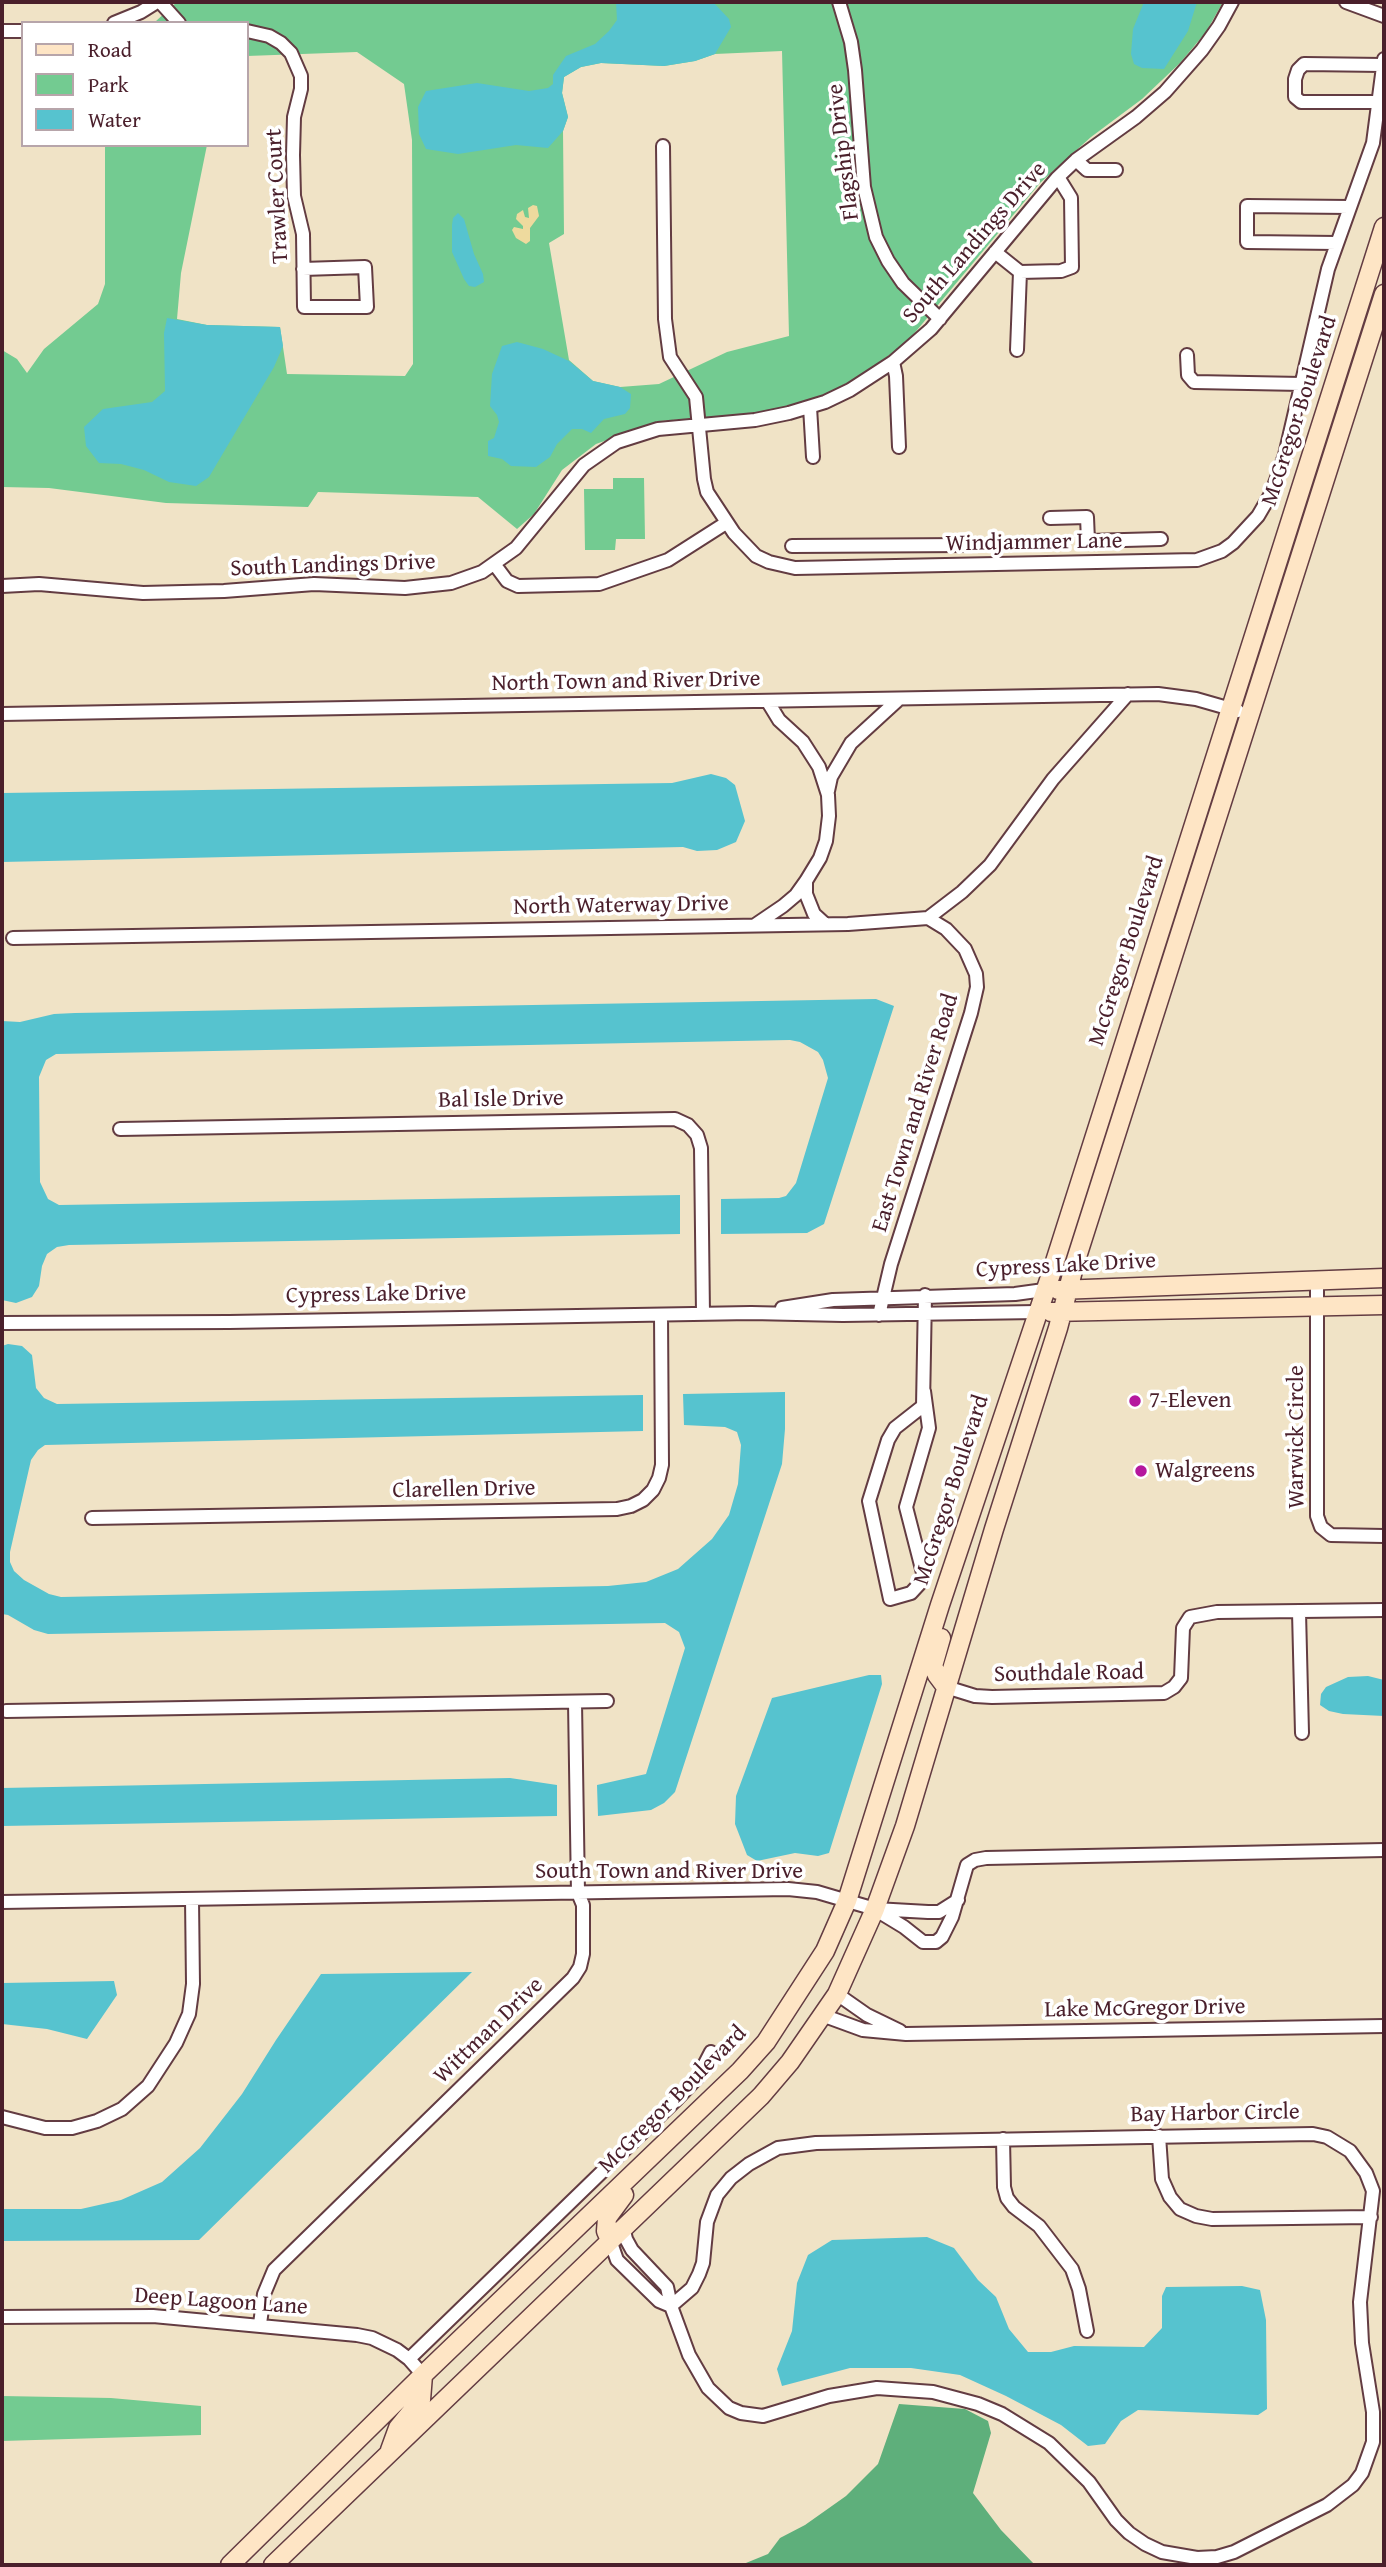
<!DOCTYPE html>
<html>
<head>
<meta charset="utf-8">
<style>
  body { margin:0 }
  #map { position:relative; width:1386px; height:2567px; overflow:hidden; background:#f0e3c6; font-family:"Gentium Book Plus",serif }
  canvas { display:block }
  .frame { position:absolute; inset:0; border:4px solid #4a1f2b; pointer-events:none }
  .legend { position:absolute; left:21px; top:21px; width:228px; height:126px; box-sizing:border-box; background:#fff; border:2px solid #b7a5aa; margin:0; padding:9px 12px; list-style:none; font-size:21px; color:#4a1f2b }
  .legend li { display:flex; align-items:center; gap:14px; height:35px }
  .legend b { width:35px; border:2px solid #b7a5aa }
</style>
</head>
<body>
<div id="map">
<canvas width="1386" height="2567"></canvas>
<div class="frame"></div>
<ul class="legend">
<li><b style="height:9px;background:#fee5c5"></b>Road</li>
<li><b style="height:19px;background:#73cb91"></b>Park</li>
<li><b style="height:19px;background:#56c3cf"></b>Water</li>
</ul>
</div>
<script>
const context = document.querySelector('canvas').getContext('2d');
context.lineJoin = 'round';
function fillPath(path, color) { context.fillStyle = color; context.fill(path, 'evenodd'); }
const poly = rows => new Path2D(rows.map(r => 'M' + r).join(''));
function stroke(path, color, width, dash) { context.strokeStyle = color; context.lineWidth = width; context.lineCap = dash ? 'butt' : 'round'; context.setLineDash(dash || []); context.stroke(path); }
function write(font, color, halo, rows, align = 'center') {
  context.font = font + ' "Gentium Book Plus",serif'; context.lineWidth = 7; context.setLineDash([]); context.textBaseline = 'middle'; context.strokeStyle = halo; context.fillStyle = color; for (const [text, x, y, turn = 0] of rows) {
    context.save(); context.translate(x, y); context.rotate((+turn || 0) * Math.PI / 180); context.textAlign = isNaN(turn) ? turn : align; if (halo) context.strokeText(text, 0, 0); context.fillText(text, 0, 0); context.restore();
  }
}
fillPath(poly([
  [177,2,1223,2,1206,32,1180,63,1142,99,1091,137,1040,183,907,342,862,375,828,393,782,409,733,415,660,421,596,444,562,470,534,514,517,529,478,497,318,492,308,507,166,503,49,488,2,487,2,350,17,359,27,373,44,349,98,304,105,284,105,145,207,145,181,273,177,319,207,325,280,327,287,374,405,376,413,364,412,140,404,84,357,52,247,56,247,23,150,23,156,21],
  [782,51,789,336,727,352,659,384,620,387,593,381,569,360,549,243,564,234,563,131,568,117,562,93,564,77,581,67,601,63,664,66,695,61,715,54],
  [613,478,644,478,645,539,616,539,615,550,585,550,584,489,613,489],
  [2,2396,111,2398,201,2406,201,2435,2,2441]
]), '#73cb91');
fillPath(poly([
  [899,2404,965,2409,988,2421,991,2433,973,2493,1001,2530,1035,2565,741,2565,768,2554,780,2538,805,2525,846,2496,878,2464]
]), '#5eaf7b');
fillPath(poly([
  [533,205,537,206,539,216,530,228,530,241,526,244,516,238,512,230,514,227,523,229,523,226,516,219,517,214,523,210,525,217,529,218,528,208]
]), '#eeda9e');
fillPath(poly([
  [616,2,713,2,729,19,731,27,715,54,695,61,664,66,601,63,581,67,564,77,562,93,568,117,563,131,548,148,516,145,458,154,426,149,419,134,418,107,426,91,477,83,529,91,548,88,553,84,553,75,566,56,595,44,609,31,617,20],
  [1144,2,1197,2,1188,31,1164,69,1142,68,1134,64,1131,54,1133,29],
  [458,213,464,219,474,254,483,274,484,282,475,287,469,286,464,279,452,252,452,225,453,218],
  [167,318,207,325,280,327,283,346,274,367,209,477,196,486,169,482,144,470,121,464,99,463,86,446,84,427,103,409,152,402,165,391,164,333],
  [517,342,543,349,569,361,593,381,620,387,631,394,630,408,625,414,604,419,591,433,582,429,572,429,557,444,550,457,536,467,511,466,502,459,488,456,488,441,494,438,499,422,497,415,490,406,492,374,502,346],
  [711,774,726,778,735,785,745,821,736,842,717,850,697,851,683,847,2,862,2,793,672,783],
  [876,999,894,1006,824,1224,807,1233,721,1234,721,1199,779,1198,786,1196,796,1183,828,1078,823,1060,818,1052,800,1042,790,1040,56,1054,46,1060,39,1077,40,1182,48,1199,59,1205,680,1195,680,1234,69,1245,57,1247,47,1254,42,1266,39,1286,32,1297,16,1303,2,1300,2,1021,20,1022,54,1014,75,1013],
  [8,1344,22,1346,32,1355,36,1388,44,1398,57,1404,643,1395,643,1431,45,1445,38,1450,31,1460,10,1552,10,1562,14,1571,24,1580,49,1594,61,1597,608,1586,646,1582,678,1569,712,1539,729,1515,738,1484,741,1445,737,1432,725,1427,684,1425,683,1394,785,1392,785,1429,782,1464,675,1792,664,1803,651,1810,598,1816,597,1785,646,1774,685,1648,679,1632,665,1623,48,1634,34,1630,8,1615,2,1614,2,1346],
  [869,1675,881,1675,882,1684,829,1853,818,1856,795,1853,757,1861,747,1855,735,1824,736,1796,772,1698],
  [1368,1676,1384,1680,1384,1716,1343,1714,1329,1711,1320,1705,1321,1694,1326,1687,1348,1677],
  [510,1778,557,1785,557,1816,2,1826,2,1788],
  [472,1972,199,2240,2,2241,2,2209,81,2209,121,2200,162,2182,200,2148,242,2094,276,2040,321,1974],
  [114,1981,117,1995,87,2039,47,2029,2,2024,2,1983],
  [927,2237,954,2248,978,2280,996,2297,1009,2329,1028,2352,1051,2352,1074,2346,1144,2347,1162,2328,1162,2296,1166,2287,1242,2286,1260,2290,1266,2320,1267,2409,1258,2415,1138,2410,1121,2421,1105,2444,1088,2446,1061,2425,1006,2396,960,2375,911,2368,850,2368,782,2386,777,2369,792,2331,797,2283,808,2255,832,2240]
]), '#56c3cf');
const street = poly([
  [160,2,179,23],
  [839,2,851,42,855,70,864,187,876,237,888,261,903,283,940,319],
  [1346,2,1384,16],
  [114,23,141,12,157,2],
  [2,31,23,31],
  [247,31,269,36,281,43,291,53,301,76,301,89,294,117,293,155,294,196,303,234,304,307,367,307,365,267,303,269],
  [1378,102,1301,102,1295,97,1295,79,1298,70,1304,64,1383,65],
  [663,146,665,319,670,357,696,397,704,479,707,492,734,533,756,556,769,562,795,568,1197,560,1222,551,1233,543,1258,516,1272,492,1285,455,1328,269,1373,143,1384,59],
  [1076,160,1087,170,1116,170],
  [1337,243,1247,242,1247,206,1350,207],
  [995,252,1020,272,1061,271,1072,267,1071,198,1058,177],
  [1017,350,1020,272],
  [1187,355,1188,375,1194,382,1302,384],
  [893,362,896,376,899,447],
  [810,407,813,457],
  [1050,518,1087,517,1088,541,1161,539],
  [792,546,967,545],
  [495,565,507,581,518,586,599,584,668,560,726,523],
  [2,586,39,584,143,593,224,591,314,584,405,588,451,583,482,572,516,548,584,465,617,442,658,429,755,420,789,413,825,402,850,390,893,362,931,329,1057,178,1076,160,1136,117,1165,92,1202,50,1219,26,1232,2],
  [2,714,1158,694,1196,699,1238,711],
  [828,791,831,777,851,743,899,699],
  [806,881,806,894,814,914,825,924],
  [755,925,783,906,796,895,806,881,820,858,826,841,829,816,828,795,819,767,803,742,779,720,768,702],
  [13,938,848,924,928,918,962,892,990,865,1053,779,1128,694],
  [120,1129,675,1119,688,1125,697,1135,701,1148,703,1314],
  [1317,1280,1317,1516,1321,1527,1331,1535,1384,1536],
  [782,1308,833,1300,1015,1294,1044,1290],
  [879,1315,891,1264,971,1013,977,987,976,974,965,949,946,929,928,918],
  [2,1323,229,1322,751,1313,843,1315,1037,1312],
  [924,1391,929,1428,906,1507,923,1573,923,1580,911,1593,890,1599,869,1501,888,1440,895,1428,923,1406,925,1295],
  [92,1518,617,1509,631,1506,643,1500,653,1490,659,1478,662,1465,661,1315],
  [1299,1612,1302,1733],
  [946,1687,975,1696,992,1697,1164,1693,1174,1687,1181,1678,1183,1628,1190,1617,1217,1612,1384,1610],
  [6,1711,607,1701],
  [2,1902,788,1889,817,1892,875,1909,928,1912,939,1912,958,1900],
  [876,1910,904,1927,923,1942,936,1942,942,1937,952,1917,967,1865,975,1860,986,1858,1384,1850],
  [837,1994,867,2015,900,2031],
  [822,2015,863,2030,906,2034,1384,2026],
  [2,2117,45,2128,72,2128,97,2121,122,2109,148,2086,176,2043,189,2014,193,1984,192,1899],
  [1159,2136,1162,2179,1170,2197,1180,2209,1196,2216,1212,2219,1371,2217],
  [1003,2139,1004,2187,1007,2198,1014,2207,1039,2226,1072,2269,1079,2289,1087,2331],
  [623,2227,626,2239,632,2250,667,2287,671,2306,689,2355,708,2388,729,2408,741,2413,763,2416,829,2396,877,2388,933,2392,978,2404,1002,2414,1049,2443,1089,2482,1116,2520,1129,2533,1145,2544,1162,2552,1197,2558,1217,2557,1234,2552,1327,2505,1353,2485,1362,2473,1373,2442,1373,2412,1362,2343,1360,2302,1373,2191,1366,2173,1350,2151,1327,2137,1313,2134,816,2143,778,2148,749,2164,731,2178,717,2195,707,2222,703,2263,699,2274,692,2288,671,2306],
  [610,2240,617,2260,659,2301,671,2306],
  [2,2317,153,2316,357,2335,372,2338,397,2350,409,2359,423,2375],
  [260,2324,264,2294,274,2270,573,1978,580,1967,583,1954,583,1905,578,1893,575,1702],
  [409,2359,677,2099,698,2077,711,2052]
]);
const secondary = poly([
  [1058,1290,1384,1278],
  [1051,1312,1384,1305],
  [941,1638,933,1666,937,1675,946,1687],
  [610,2240,606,2231,607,2218,624,2195],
  [390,2450,398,2428,421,2400,423,2375],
  [230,2565,423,2375,740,2071,766,2042,825,1951,847,1901,940,1605,1051,1274,1384,227],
  [273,2565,761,2096,790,2062,837,1994,875,1909,905,1826,994,1529,1058,1328,1075,1263,1384,294]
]);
stroke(street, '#633c42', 16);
stroke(secondary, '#633c42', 21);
stroke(street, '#fff', 12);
stroke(secondary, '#fee5c5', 18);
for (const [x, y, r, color] of [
  [1135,1401,7,"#b5179e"],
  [1141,1471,7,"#b5179e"]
]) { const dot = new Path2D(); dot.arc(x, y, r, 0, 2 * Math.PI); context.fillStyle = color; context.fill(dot); stroke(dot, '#fff', 2.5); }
write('23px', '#4a1f2b', '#fff', [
  ["Flagship Drive",844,152,-97],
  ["Trawler Court",278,196,-93],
  ["South Landings Drive",975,243,-49],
  ["McGregor Boulevard",1300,411,-72],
  ["Windjammer Lane",1034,543,-1],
  ["South Landings Drive",333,566,-2],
  ["North Town and River Drive",626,682,-1],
  ["North Waterway Drive",621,906,-1],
  ["McGregor Boulevard",1127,951,-72],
  ["Bal Isle Drive",501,1100,-1],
  ["East Town and River Road",916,1113,-73],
  ["Cypress Lake Drive",1066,1266,-3],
  ["Cypress Lake Drive",376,1295,-1],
  ["Warwick Circle",1297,1437,-90],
  ["Clarellen Drive",464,1490,-1],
  ["McGregor Boulevard",952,1490,-72],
  ["Southdale Road",1069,1674,-1],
  ["South Town and River Drive",669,1872],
  ["Lake McGregor Drive",1145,2009,-1],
  ["Wittman Drive",489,2031,-44],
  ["McGregor Boulevard",673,2100,-45],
  ["Bay Harbor Circle",1215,2114,-1],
  ["Deep Lagoon Lane",221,2302,4]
]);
write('23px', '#4a1f2b', '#fff', [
  ["7-Eleven",1149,1401],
  ["Walgreens",1155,1471]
], 'left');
</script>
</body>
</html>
